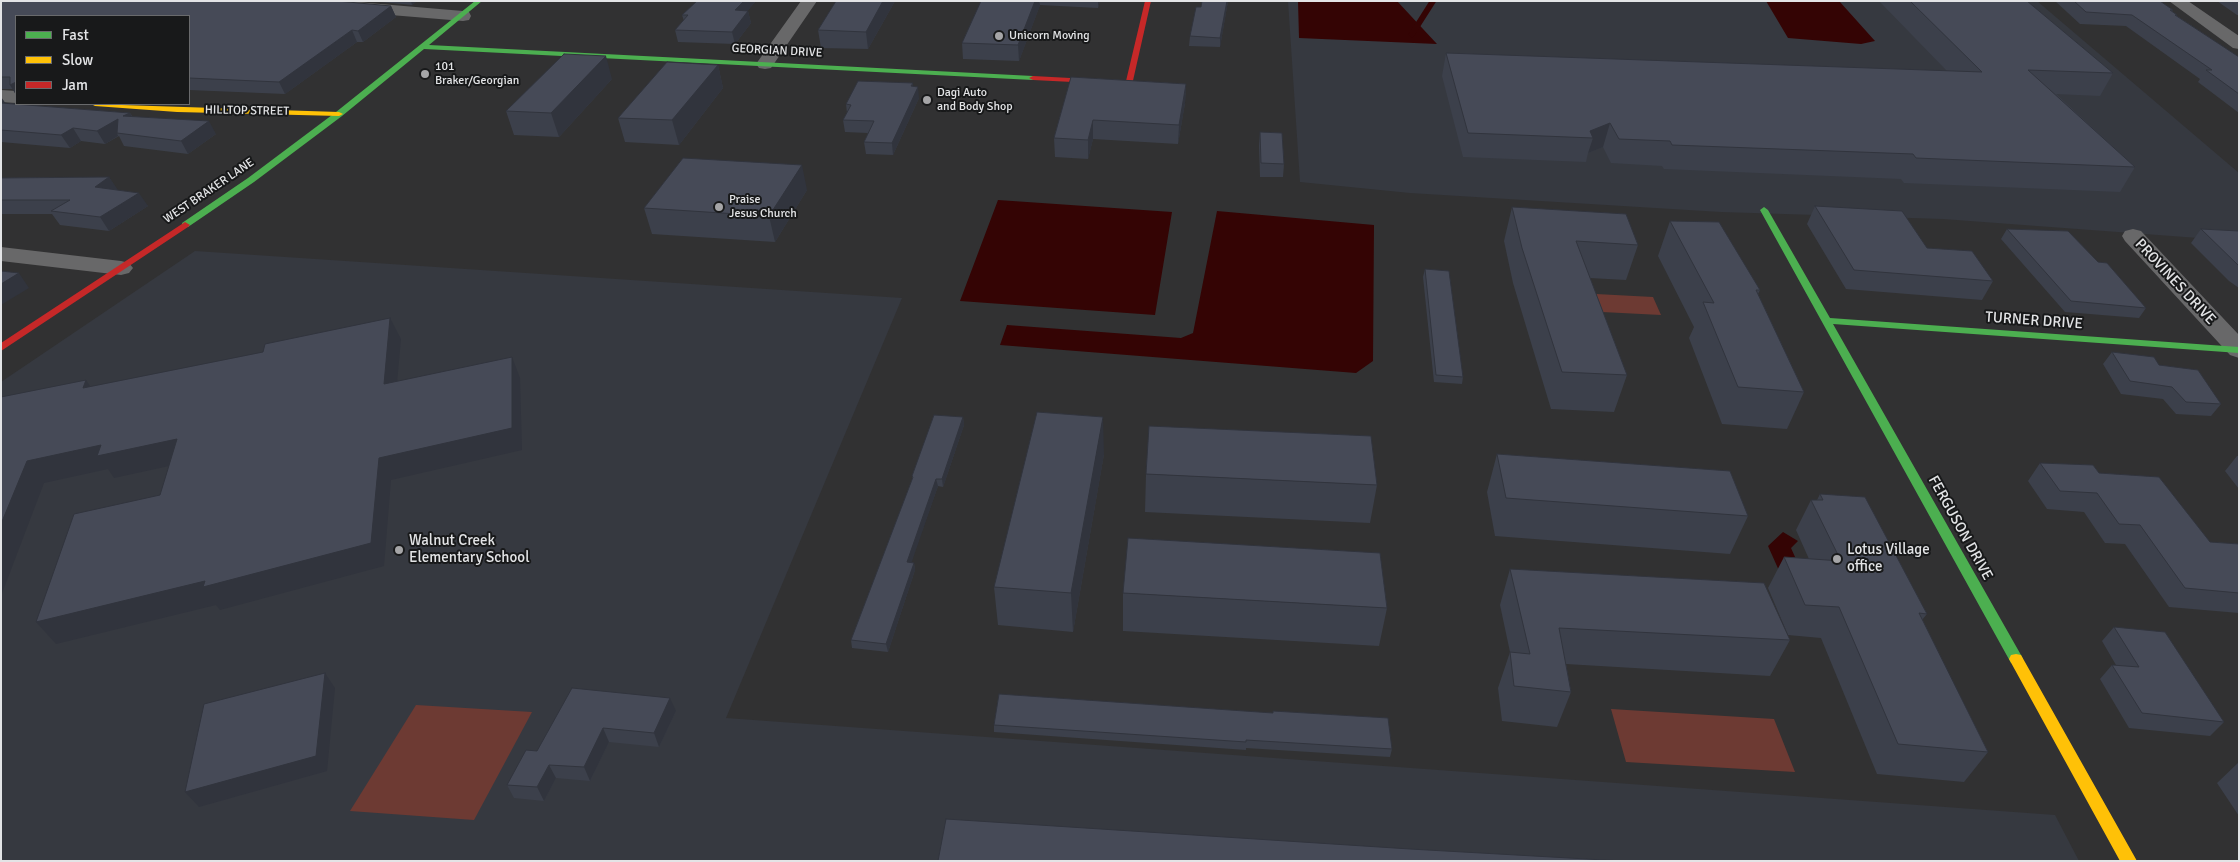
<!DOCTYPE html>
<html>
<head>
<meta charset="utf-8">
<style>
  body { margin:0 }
  #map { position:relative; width:2240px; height:862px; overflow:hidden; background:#313132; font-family:Signika,sans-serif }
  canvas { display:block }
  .frame { position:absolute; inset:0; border:2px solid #e3e4e6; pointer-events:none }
  .legend { position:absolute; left:15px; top:15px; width:175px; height:90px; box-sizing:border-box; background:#18191a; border:1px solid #696a6c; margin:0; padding:6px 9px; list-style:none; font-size:15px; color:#e3e4e6 }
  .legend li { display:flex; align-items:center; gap:10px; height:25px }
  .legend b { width:25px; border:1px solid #696a6c }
</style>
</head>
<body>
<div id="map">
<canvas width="2240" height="862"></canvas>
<div class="frame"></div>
<ul class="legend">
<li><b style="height:6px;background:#4caf50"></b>Fast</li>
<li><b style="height:6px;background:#ffc107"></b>Slow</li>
<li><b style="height:6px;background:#c62828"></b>Jam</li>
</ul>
</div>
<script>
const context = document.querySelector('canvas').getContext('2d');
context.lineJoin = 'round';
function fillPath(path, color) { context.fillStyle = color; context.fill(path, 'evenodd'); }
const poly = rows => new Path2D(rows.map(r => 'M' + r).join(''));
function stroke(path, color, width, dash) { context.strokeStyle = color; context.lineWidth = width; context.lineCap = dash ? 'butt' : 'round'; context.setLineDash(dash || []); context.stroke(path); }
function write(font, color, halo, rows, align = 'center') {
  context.font = font + ' Signika,sans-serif'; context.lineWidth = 4; context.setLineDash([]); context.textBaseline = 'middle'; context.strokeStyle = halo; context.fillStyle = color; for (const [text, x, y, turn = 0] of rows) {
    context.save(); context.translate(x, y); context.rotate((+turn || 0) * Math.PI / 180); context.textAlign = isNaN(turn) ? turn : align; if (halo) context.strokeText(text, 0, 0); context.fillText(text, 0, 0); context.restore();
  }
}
fillPath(poly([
  [1288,1,2037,1,2239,173,2239,241,1943,219,1721,212,1410,193,1300,182],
  [195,251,902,298,726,718,2055,815,2079,861,1,861,1,382]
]), '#363940');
fillPath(poly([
  [1596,294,1653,297,1661,315,1602,312],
  [416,705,532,712,474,820,350,811],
  [1611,709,1774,719,1795,772,1626,762]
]), '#6d3a33');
fillPath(poly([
  [1298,1,1397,1,1437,44,1299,38],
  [1766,1,1840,2,1875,41,1861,44,1788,38],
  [998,200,1172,212,1155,315,960,301],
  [1217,211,1374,225,1373,361,1356,373,1000,345,1007,325,1181,338,1193,333],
  [1783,532,1798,541,1791,548,1808,586,1785,584,1768,546]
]), '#340404');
stroke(poly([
  [1412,34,1433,1]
]), '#340404', 6);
fillPath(poly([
  [274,1,345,1,463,11,469,12,471,16,469,20,463,21,282,6,276,4,274,1],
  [801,1,817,1,771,68,765,69,759,68,756,64,801,1],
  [2169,1,2188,1,2239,36,2239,49,2233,48,2169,1],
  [1,90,16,91,16,103,1,102,1,90],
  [2133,229,2141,231,2239,335,2239,358,2230,355,2125,241,2122,236,2125,231,2133,229],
  [1,247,121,261,129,263,133,268,129,273,121,275,1,261,1,247]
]), '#686869');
fillPath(poly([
  [475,1,482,1,429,45,1033,76,1037,78,1033,80,424,49,342,116,254,182,188,227,182,227,182,223,248,178,336,112,475,1],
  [1764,207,1768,210,1830,318,2239,347,2239,353,1833,324,2021,655,2023,659,2021,663,2016,664,2011,663,1760,210,1764,207]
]), '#4caf50');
fillPath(poly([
  [91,104,339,112,343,114,339,116,177,112,95,106,91,104],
  [2016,654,2021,655,2137,861,2120,861,2009,659,2011,655,2016,654]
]), '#ffc107');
fillPath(poly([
  [1145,1,1151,1,1132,85,1033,80,1029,78,1033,76,1126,81,1145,1],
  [185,222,190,225,188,227,1,351,1,343,185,222]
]), '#c62828');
fillPath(poly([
  [1,1,391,6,396,17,363,42,357,42,285,94,189,90,189,16,16,16,16,95,13,89,1,89],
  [370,1,417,1,412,5],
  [697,1,756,1,747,11,748,11,751,23,735,44,678,42,675,30,684,21,682,15],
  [836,1,895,1,868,49,821,48,818,30],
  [981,1,1100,1,1098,8,1040,5,1019,61,963,59,962,43],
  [1228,1,1220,47,1189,46,1190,36,1201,7],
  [1879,1,2027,1,2113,73,2100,96,2056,94,2135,167,2120,192,1904,183,1901,179,1664,169,1662,166,1611,163,1603,147,1588,153,1586,162,1463,157,1442,76,1446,53,1947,71],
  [2055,1,2160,1,2173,10,2172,11,2177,15,2177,16,2239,57,2239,113,2198,82,2200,79,2126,26,2080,24],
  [2217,1,2239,1,2239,15,2237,15],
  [718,65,723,88,679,145,625,142,618,118],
  [1071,77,1186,84,1185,103,1178,144,1093,139,1088,159,1055,157,1054,138],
  [612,79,559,137,514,135,506,111],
  [913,83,913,86,919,98,893,155,866,154,864,142,868,133,845,132,843,120,847,113,846,104],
  [1,97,5,103,130,113,133,117,216,134,188,154,124,146,119,136,105,144,81,141,70,148,1,142],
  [1260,132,1284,164,1283,177,1260,177,1259,145],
  [109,177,117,190,148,206,109,231,60,225,52,214,1,214,1,178],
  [807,190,775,242,652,234,644,208],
  [1815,206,1927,248,1993,281,1982,300,1846,289,1807,224],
  [1512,207,1638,245,1626,280,1590,278,1627,375,1614,412,1551,409,1513,283,1504,241],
  [1670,221,1760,290,1758,294,1804,392,1787,429,1722,424,1689,338,1694,327,1658,256],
  [2007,229,2146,308,2139,318,2065,312,2001,239],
  [2201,229,2239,231,2239,288,2229,281,2191,243],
  [1425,269,1463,377,1462,384,1434,382,1423,277],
  [2112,352,2159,365,2221,404,2211,416,2176,414,2163,399,2121,394,2103,364],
  [963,417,964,425,943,487,938,486,911,562,914,563,915,570,888,652,852,648,851,640,912,480,912,476],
  [1104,454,1073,632,998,625,994,587],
  [1497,454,1748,516,1730,554,1495,536,1487,492],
  [2237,456,2239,456,2239,489,2225,471],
  [2040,463,2099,473,2210,542,2239,544,2239,613,2169,607,2125,544,2105,543,2084,512,2047,509,2028,481],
  [1146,474,1377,485,1370,523,1145,512],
  [1820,494,1927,614,1922,620,1988,752,1964,782,1877,774,1821,638,1788,635,1768,588,1784,557,1809,559,1796,530,1811,500,1817,500],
  [1510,569,1790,640,1770,676,1566,664,1571,692,1557,727,1502,721,1498,688,1510,652,1500,605],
  [1123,593,1387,608,1379,646,1123,631],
  [2114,627,2224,722,2210,736,2129,728,2100,679,2112,665,2116,665,2102,641],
  [572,688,676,711,659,747,609,742,590,781,556,778,544,801,514,798,507,785,537,751],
  [999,694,1392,749,1390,757,1246,748,1246,750,994,732,994,725],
  [2239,762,2239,816,2217,783]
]), '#3c404b');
fillPath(poly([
  [411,1,417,1,412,5],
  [744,1,756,1,738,22,735,10],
  [883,1,895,1,868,49,866,32],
  [1035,1,1039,1,1040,5,1019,61,1018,45],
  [1098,1,1100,1,1098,8],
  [1227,1,1228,1,1220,47,1220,38],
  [391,6,396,17,363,42,358,31],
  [748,11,751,23,735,44,732,32],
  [352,30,357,42,285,94,279,82],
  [606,56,612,79,559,137,551,113],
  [718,65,723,88,679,145,672,120],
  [16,82,16,95,10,85],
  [913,83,914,94,918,87,919,98,893,155,892,143],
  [1186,84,1185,103,1178,144,1179,125],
  [1,97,6,104,1,107],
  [130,113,137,125,123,116],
  [118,119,117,133,118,136,105,144,97,131],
  [1093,120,1093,139,1088,159,1088,140],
  [209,121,216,134,188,154,181,141],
  [1610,123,1603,147,1588,153,1593,138,1590,131],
  [73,128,81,141,70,148,61,135],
  [802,165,807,190,775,242,769,216],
  [109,177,118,190,95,187],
  [139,193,148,206,109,231,100,217],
  [19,273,29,288,1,305,1,284],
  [390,318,401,339,395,405,384,384],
  [512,357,520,378,522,450,391,480,384,566,220,610,216,605,56,644,36,622,379,458],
  [86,380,101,402,83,388],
  [963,417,964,425,943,487,942,479],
  [1103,417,1104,454,1073,632,1071,593],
  [177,439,192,461,114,478,108,469,44,483,1,596,1,524,27,461,101,445],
  [936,479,938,486,909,570,907,562],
  [914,563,915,570,888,652,886,644],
  [325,673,335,688,327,771,199,807,185,792],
  [670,698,676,711,659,747,654,733],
  [603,728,609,742,590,781,584,767],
  [549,765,556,778,544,801,537,787]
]), '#31343d');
const building = poly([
  [1,1,337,1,391,6,358,31,352,30,279,82,189,78,189,16,16,16,16,82,10,85,10,77,1,77,1,1],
  [697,1,744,1,735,10,748,11,732,32,675,30,688,15,682,15,697,1],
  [836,1,883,1,866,32,818,30,836,1],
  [981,1,1035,1,1018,45,962,43,981,1],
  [1202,1,1227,1,1220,38,1190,36,1196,7,1201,7,1202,1],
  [1910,1,2027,1,2113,73,2028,70,2135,167,1916,158,1913,154,1672,145,1670,141,1619,139,1610,123,1590,131,1593,138,1468,133,1446,53,1982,72,1910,1],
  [2074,1,2160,1,2173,10,2170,10,2177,15,2175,15,2239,57,2239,94,2206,70,2212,70,2132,15,2086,12,2074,1],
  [564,54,606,56,551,113,506,111,564,54],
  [667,62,718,65,672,120,618,118,667,62],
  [1071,77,1186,84,1179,125,1093,120,1088,140,1054,138,1071,77],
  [858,81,913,83,911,86,918,87,892,143,864,142,874,121,843,120,851,105,846,104,858,81],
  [1,103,130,113,123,116,209,121,181,141,117,133,118,119,97,131,73,128,61,135,1,130,1,103],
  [1260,132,1282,133,1284,164,1261,163,1260,132],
  [683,158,802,165,769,216,644,208,683,158],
  [109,177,95,187,139,193,100,217,51,211,70,200,1,200,1,178,109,177],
  [1815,206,1902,211,1927,248,1972,251,1993,281,1854,270,1815,206],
  [1512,207,1626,214,1638,245,1576,241,1627,375,1562,372,1522,248,1512,207],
  [1670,221,1719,222,1760,290,1756,290,1804,392,1738,387,1703,302,1714,303,1670,221],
  [2007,229,2068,231,2098,262,2107,263,2146,308,2071,301,2007,229],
  [2201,229,2239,231,2239,266,2201,229],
  [1425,269,1449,271,1463,377,1436,375,1425,269],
  [1,271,19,273,1,284,1,271],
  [390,318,384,384,512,357,512,428,379,458,371,543,203,587,205,581,36,622,74,514,160,495,177,439,97,456,101,445,27,461,1,524,1,397,86,380,83,388,263,352,265,344,390,318],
  [2112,352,2154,357,2159,365,2198,370,2221,404,2186,402,2172,387,2130,381,2112,352],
  [1037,412,1103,417,1071,593,994,587,1037,412],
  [934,415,963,417,942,479,936,479,907,562,914,563,886,644,851,640,913,477,912,476,934,415],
  [1149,426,1371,436,1377,485,1146,474,1149,426],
  [1497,454,1730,471,1748,516,1506,498,1497,454],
  [2040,463,2093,465,2099,473,2159,477,2210,542,2239,544,2239,593,2185,588,2140,525,2119,524,2097,493,2060,491,2040,463],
  [1820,494,1865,497,1927,614,1919,613,1988,752,1898,744,1839,607,1805,605,1784,557,1841,561,1811,500,1823,500,1820,494],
  [1128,538,1380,553,1387,608,1123,593,1128,538],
  [1510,569,1764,583,1790,640,1559,628,1571,692,1514,686,1510,652,1530,654,1510,569],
  [2114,627,2165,632,2224,722,2142,713,2112,665,2139,667,2114,627],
  [325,673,316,756,185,792,204,704,325,673],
  [572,688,670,698,654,733,603,728,584,767,549,765,537,787,507,785,526,750,537,751,572,688],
  [999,694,1273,713,1273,711,1388,718,1392,749,1246,740,1246,742,994,725,999,694],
  [946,819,1410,849,1622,861,938,861,946,819]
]);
fillPath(building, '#464a57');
stroke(building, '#31343d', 1);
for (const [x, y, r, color] of [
  [999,36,5,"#a5a5a7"],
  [425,74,5,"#a5a5a7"],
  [927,100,5,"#a5a5a7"],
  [719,207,5,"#a5a5a7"],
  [399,550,5,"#a5a5a7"],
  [1837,559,5,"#a5a5a7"]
]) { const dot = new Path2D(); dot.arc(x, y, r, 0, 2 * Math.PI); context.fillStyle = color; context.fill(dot); stroke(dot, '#18191a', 2); }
write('12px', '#e3e4e6', '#18191a', [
  ["Unicorn Moving",1009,36],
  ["101",435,67],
  ["Braker/Georgian",435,81],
  ["Dagi Auto",937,93],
  ["and Body Shop",937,107],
  ["Praise",729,200],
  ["Jesus Church",729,214]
], 'left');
write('12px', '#e3e4e6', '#18191a', [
  ["GEORGIAN DRIVE",777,51,3],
  ["HILLTOP STREET",247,111,1],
  ["WEST BRAKER LANE",209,191,-34]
]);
write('15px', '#e3e4e6', '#18191a', [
  ["PROVINES DRIVE",2175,282,47],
  ["TURNER DRIVE",2034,321,4],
  ["FERGUSON DRIVE",1960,528,61]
]);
write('15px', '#e3e4e6', '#18191a', [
  ["Walnut Creek",409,541],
  ["Elementary School",409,558],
  ["Lotus Village",1847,550],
  ["office",1847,567]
], 'left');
</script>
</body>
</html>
